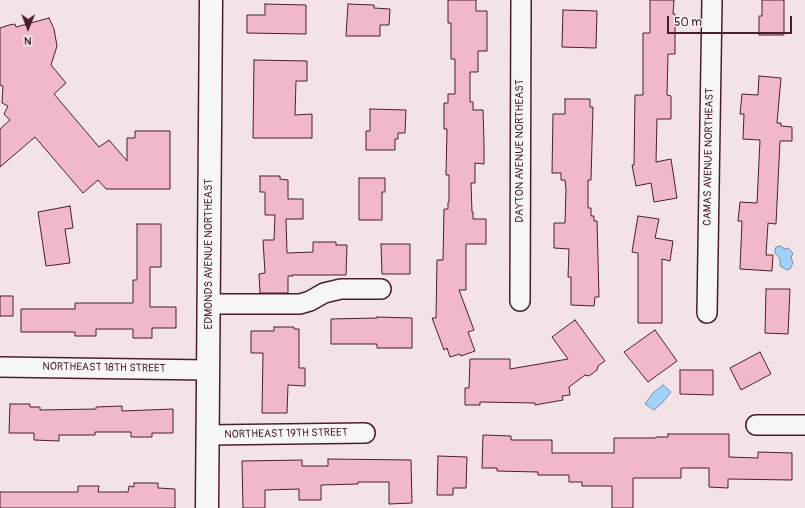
<!DOCTYPE html>
<html>
<head>
<meta charset="utf-8">
<style>
  body { margin:0 }
  #map { position:relative; width:805px; height:508px; overflow:hidden; background:#f4e3e6; font-family:Pangolin,sans-serif }
  canvas { display:block }
  .north { position:absolute; left:8px; top:8px; width:40px; height:40px; -webkit-text-stroke:3px #f6f6f2; paint-order:stroke; rotate:181deg; font-size:11px; font-weight:700; line-height:16px; text-align:center; color:#4a1f2b }
  .north::after { content:''; display:block; margin:auto; width:14px; height:18px; background:#4a1f2b; clip-path:polygon(50% 0,100% 100%,50% 72%,0 100%) }
  .scale { position:absolute; left:667px; top:16px; width:125px; height:18px; box-sizing:border-box; border:2px solid #4a1f2b; border-top:0; padding-left:5px; font-size:12px; line-height:14px; white-space:nowrap; color:#4a1f2b; -webkit-text-stroke:3px #f6f6f2; paint-order:stroke }
</style>
</head>
<body>
<div id="map">
<canvas width="805" height="508"></canvas>
<div class="north">N</div>
<div class="scale">50 m</div>
</div>
<script>
const context = document.querySelector('canvas').getContext('2d');
context.lineJoin = 'round';
function fillPath(path, color) { context.fillStyle = color; context.fill(path, 'evenodd'); }
const poly = rows => new Path2D(rows.map(r => 'M' + r).join(''));
function stroke(path, color, width, dash) { context.strokeStyle = color; context.lineWidth = width; context.lineCap = dash ? 'butt' : 'round'; context.setLineDash(dash || []); context.stroke(path); }
function write(font, color, halo, rows, align = 'center') {
  context.font = font + ' Pangolin,sans-serif'; context.lineWidth = 3; context.setLineDash([]); context.textBaseline = 'middle'; context.strokeStyle = halo; context.fillStyle = color; for (const [text, x, y, turn = 0] of rows) {
    context.save(); context.translate(x, y); context.rotate((+turn || 0) * Math.PI / 180); context.textAlign = isNaN(turn) ? turn : align; if (halo) context.strokeText(text, 0, 0); context.fillText(text, 0, 0); context.restore();
  }
}
const water = poly([
  [780,246,785,249,788,248,793,253,791,258,793,263,790,269,787,270,780,266,780,259,775,253,775,250,776,247,780,246],
  [663,385,671,392,663,402,654,410,645,404,653,393,663,385]
]);
fillPath(water, '#a1d2fe');
stroke(water, '#7e8aaa', 1);
const building = poly([
  [448,0,476,0,476,11,487,11,487,51,478,51,478,72,470,72,470,102,473,102,473,110,483,110,484,144,484,164,475,163,475,183,471,183,472,212,473,212,473,219,486,219,486,244,466,244,466,290,459,290,474,330,468,332,475,351,461,356,460,354,450,357,447,348,444,350,432,318,436,318,437,260,443,260,444,209,448,209,448,202,449,202,449,175,446,175,447,129,444,129,444,103,448,103,448,94,455,94,455,59,451,59,451,23,448,23,448,0],
  [650,0,674,0,673,14,675,14,675,54,668,54,667,95,671,96,671,119,657,119,656,162,671,159,677,198,654,202,651,183,636,186,632,165,634,165,635,95,643,95,643,33,650,33,650,0],
  [762,0,784,0,784,35,759,35,759,16,762,16,762,0],
  [265,4,306,5,306,34,247,33,247,15,265,15,265,4],
  [348,4,374,5,374,8,390,9,389,25,380,25,380,36,346,36,348,4],
  [563,10,597,11,596,48,562,47,563,10],
  [49,18,54,29,57,46,51,65,66,83,54,94,99,147,109,140,127,161,127,138,135,138,135,131,170,131,170,189,106,189,98,180,83,193,35,137,0,167,0,129,10,120,4,114,8,106,2,103,3,86,0,85,0,28,9,25,15,24,16,27,49,18],
  [254,60,307,61,307,81,296,81,295,115,312,114,312,138,253,138,254,60],
  [759,76,781,78,777,123,781,123,781,126,792,127,792,141,780,141,776,224,768,223,766,255,773,255,772,271,740,269,742,221,738,221,740,202,757,203,760,140,743,139,744,114,740,114,742,94,758,95,759,76],
  [565,99,590,99,590,107,593,107,591,180,588,180,588,208,591,208,591,216,594,216,594,221,597,221,599,297,595,297,594,306,571,305,571,277,568,277,569,249,554,248,554,223,565,223,566,189,565,180,561,180,561,173,552,173,553,114,565,114,565,99],
  [370,109,406,110,405,133,398,133,398,139,395,139,395,150,366,150,366,131,370,131,370,109],
  [260,176,280,176,280,179,288,180,288,199,303,199,303,219,286,219,287,253,313,252,313,242,336,242,336,245,347,245,346,275,292,275,293,276,288,276,288,293,260,293,259,274,265,273,263,240,274,240,275,215,265,215,265,192,260,192,260,176],
  [359,178,385,178,385,192,382,192,382,220,359,220,359,178],
  [70,206,73,228,65,229,70,263,46,266,38,212,70,206],
  [638,216,659,219,655,238,673,241,670,261,662,259,662,323,638,323,638,253,632,252,638,216],
  [137,224,161,224,161,267,150,267,150,307,176,307,176,328,152,328,152,338,133,338,133,329,96,329,96,336,75,336,75,332,21,332,21,309,75,309,75,303,133,303,133,280,137,280,137,224],
  [381,244,410,244,410,274,382,274,381,244],
  [766,289,790,289,788,334,765,333,766,289],
  [0,296,13,296,13,316,0,316,0,296],
  [377,317,412,318,412,348,377,348,377,344,331,344,331,319,377,318,377,317],
  [575,320,605,361,598,366,597,370,589,376,585,375,569,387,570,395,562,396,563,400,535,405,535,403,480,402,480,405,465,405,465,388,469,388,470,359,510,359,510,369,568,359,552,337,575,320],
  [274,327,294,327,294,329,299,329,299,368,305,368,305,386,288,385,287,413,262,413,263,353,251,353,251,331,274,331,274,327],
  [655,330,677,361,648,382,624,352,655,330],
  [760,352,771,374,741,390,730,368,760,352],
  [680,370,713,370,713,395,680,394,680,370],
  [10,404,30,404,30,407,40,407,40,410,96,409,96,407,122,406,122,411,173,409,173,433,152,433,152,437,131,437,131,432,95,432,95,435,59,435,59,441,34,440,34,433,9,433,10,404],
  [668,434,729,434,729,457,758,458,758,452,792,453,792,480,728,479,728,488,709,487,709,468,681,468,681,478,633,478,633,508,612,508,612,486,582,486,582,482,569,482,569,475,538,475,538,472,497,471,497,468,482,468,483,435,511,436,511,440,552,440,552,453,614,453,614,438,656,438,656,437,668,437,668,434],
  [438,456,467,457,466,488,453,488,453,495,437,495,438,456],
  [328,459,411,460,412,503,389,504,389,482,358,482,358,484,321,485,321,500,299,500,299,489,265,490,265,508,243,508,242,461,302,460,302,466,328,466,328,459],
  [134,483,158,483,158,488,175,489,175,508,0,508,0,492,78,492,78,486,99,486,98,492,128,492,129,486,134,487,134,483]
]);
fillPath(building, '#f1b8c9');
stroke(building, '#4a1f2b', 1);
const minor = poly([
  [520,301,521,0],
  [209,304,300,304,310,301,324,293,341,289,381,289],
  [707,313,712,0],
  [0,367,208,370],
  [756,425,805,425],
  [208,435,365,433]
]);
const tertiary = poly([
  [207,508,211,0]
]);
stroke(minor, '#4a1f2b', 22);
stroke(tertiary, '#4a1f2b', 25);
stroke(minor, '#f6f6f2', 19);
stroke(tertiary, '#f6f6f2', 22);
write('11px', '#4a1f2b', '#f6f6f2', [
  ["DAYTON AVENUE NORTHEAST",520,151,-90],
  ["CAMAS AVENUE NORTHEAST",709,157,-89],
  ["EDMONDS AVENUE NORTHEAST",209,254,-90],
  ["NORTHEAST 18TH STREET",104,368,1],
  ["NORTHEAST 19TH STREET",286,434,-1]
]);
</script>
</body>
</html>
